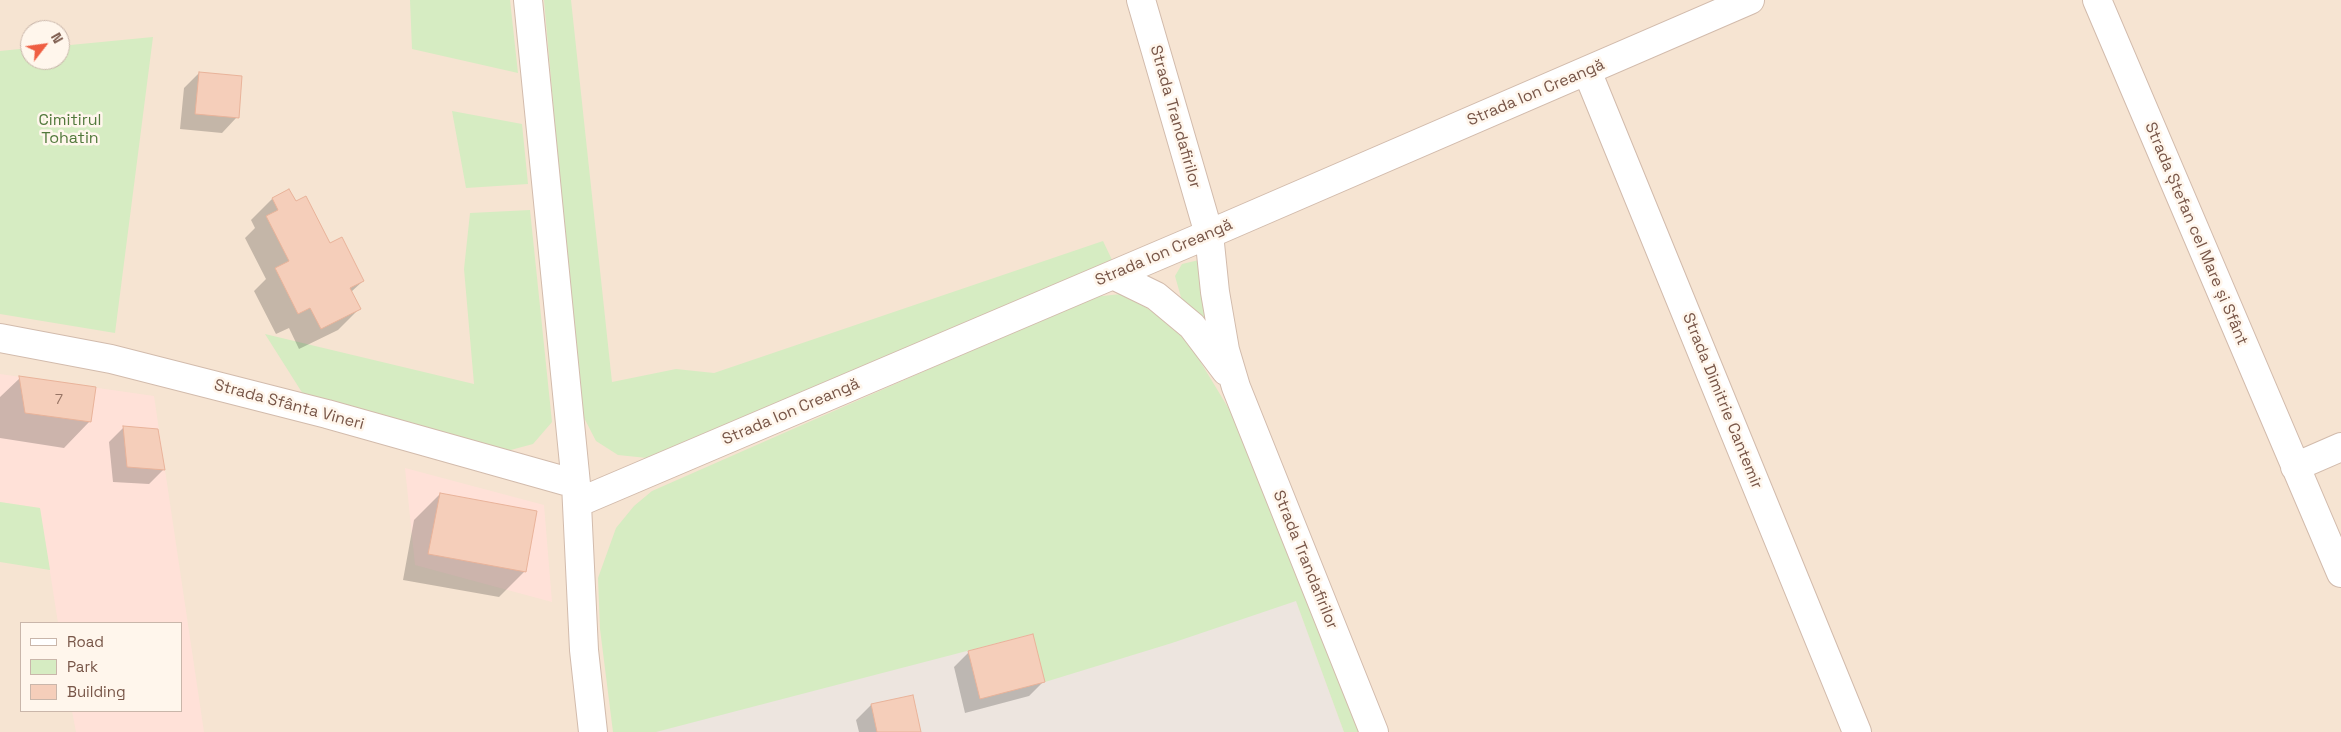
<!DOCTYPE html>
<html>
<head>
<meta charset="utf-8">
<style>
  body { margin:0 }
  #map { position:relative; width:2341px; height:732px; overflow:hidden; background:#fef2e5; font-family:"Space Grotesk",sans-serif }
  canvas { display:block }
  .legend { position:absolute; left:20px; top:622px; width:162px; height:90px; box-sizing:border-box; background:#fff6ec; border:1px solid #c9b6aa; margin:0; padding:6px 9px; list-style:none; font-size:15px; color:#785648 }
  .legend li { display:flex; align-items:center; gap:10px; height:25px }
  .legend b { width:25px; border:1px solid #c9b6aa }
  .north { position:absolute; left:20px; top:20px; width:50px; height:50px; box-sizing:border-box; background:#fff6ec; border:1px solid #c9b6aa; border-radius:50%; rotate:60deg; font-size:14px; font-weight:700; line-height:20px; text-align:center; color:#785648 }
  .north::after { content:''; display:block; margin:auto; width:18px; height:22px; background:#ef5e42; clip-path:polygon(50% 0,100% 100%,50% 72%,0 100%) }
</style>
</head>
<body>
<div id="map">
<canvas width="2341" height="732"></canvas>
<ul class="legend">
<li><b style="height:6px;background:#fff"></b>Road</li>
<li><b style="height:14px;background:#d6ecc2"></b>Park</li>
<li><b style="height:14px;background:#f5ceba"></b>Building</li>
</ul>
<div class="north">N</div>
</div>
<script>
const context = document.querySelector('canvas').getContext('2d');
context.lineJoin = 'round';
function fillPath(path, color) { context.fillStyle = color; context.fill(path, 'evenodd'); }
const poly = rows => new Path2D(rows.map(r => 'M' + r).join(''));
function stroke(path, color, width, dash) { context.strokeStyle = color; context.lineWidth = width; context.lineCap = dash ? 'butt' : 'round'; context.setLineDash(dash || []); context.stroke(path); }
function write(font, color, halo, rows, align = 'center') {
  context.font = font + ' "Space Grotesk",sans-serif'; context.lineWidth = 5; context.setLineDash([]); context.textBaseline = 'middle'; context.strokeStyle = halo; context.fillStyle = color; for (const [text, x, y, turn = 0] of rows) {
    context.save(); context.translate(x, y); context.rotate((+turn || 0) * Math.PI / 180); context.textAlign = isNaN(turn) ? turn : align; if (halo) context.strokeText(text, 0, 0); context.fillText(text, 0, 0); context.restore();
  }
}
fillPath(poly([
  [0,0,2341,0,2341,732,0,732],
  [30,30,60,30,60,60,30,60],
  [21,623,181,623,181,711,21,711]
]), '#f6e4d2');
fillPath(poly([
  [0,374,154,396,204,732,76,732,72,711,181,711,181,623,58,623,40,508,0,502],
  [405,468,544,505,552,602,415,565]
]), '#ffe1d8');
fillPath(poly([
  [1283,565,1344,732,649,732]
]), '#ede5df');
fillPath(poly([
  [410,0,510,0,518,73,412,49],
  [544,0,571,0,612,382,676,369,714,373,1103,241,1113,262,647,458,618,455,596,441,580,410],
  [153,37,115,333,0,314,0,51,30,48,30,60,60,60,60,46],
  [452,111,522,124,528,184,466,188],
  [530,210,552,422,533,444,507,451,303,394,265,334,474,384,464,269,470,213],
  [1199,260,1206,327,1182,301,1175,276,1182,264],
  [1121,294,1152,311,1189,343,1232,414,1362,732,1344,732,1296,601,1172,643,1045,682,1032,634,656,732,613,732,600,629,598,578,616,528,634,506,652,491,1093,297],
  [0,502,40,508,50,570,0,562]
]), '#d6ecc2');
fillPath(poly([
  [199,73,237,117,222,133,180,129,184,88],
  [272,199,295,203,329,245,363,281,351,292,359,309,338,330,299,349,289,328,276,334,254,291,266,279,245,238,255,228,251,220],
  [20,378,90,421,64,448,0,438,0,397],
  [124,427,164,469,149,484,113,482,109,442],
  [440,494,525,571,499,597,403,580,414,520],
  [969,652,1044,681,1029,696,965,713,954,667],
  [871,705,919,732,859,732,856,720]
]), '#0003');
const building = poly([
  [199,72,242,76,239,118,195,114,199,72],
  [289,189,296,201,306,196,330,243,342,237,364,281,350,288,361,309,321,329,310,308,298,314,275,268,289,261,266,216,278,210,272,198,289,189],
  [19,376,96,387,91,422,25,413,19,376],
  [123,426,158,429,165,470,127,467,123,426],
  [440,493,537,511,526,572,428,554,440,493],
  [1033,634,1045,682,980,699,968,651,1033,634],
  [913,695,921,732,877,732,871,704,913,695]
]);
fillPath(building, '#f5ceba');
stroke(building, '#e9b39a', 1);
const minor = poly([
  [528,0,576,484,584,650,593,732],
  [1141,0,1209,234,1215,292,1225,350,1236,387,1374,732],
  [2097,0,2341,573],
  [1587,71,1857,732],
  [1113,275,1156,296,1192,326,1226,371],
  [0,338,111,359,327,414,576,484],
  [2295,467,2341,447],
  [577,503,1209,234,1750,0]
]);
stroke(minor, '#d2bbac', 30);
stroke(minor, '#fff', 28);
write('14px', '#977464', null, [
  ["7",59,400]
]);
write('16px', '#785648', '#fff6ec', [
  ["Strada Ion Creangă",1536,93,-23],
  ["Strada Trandafirilor",1175,117,74],
  ["Strada Ștefan cel Mare și Sfânt",2196,234,67],
  ["Strada Ion Creangă",1164,253,-23],
  ["Strada Dimitrie Cantemir",1722,401,68],
  ["Strada Sfânta Vineri",289,405,15],
  ["Strada Ion Creangă",791,412,-23],
  ["Strada Trandafirilor",1305,560,68]
]);
write('16px', '#52793c', '#fff6ec', [
  ["Cimitirul",70,121],
  ["Tohatin",70,139]
]);
</script>
</body>
</html>
